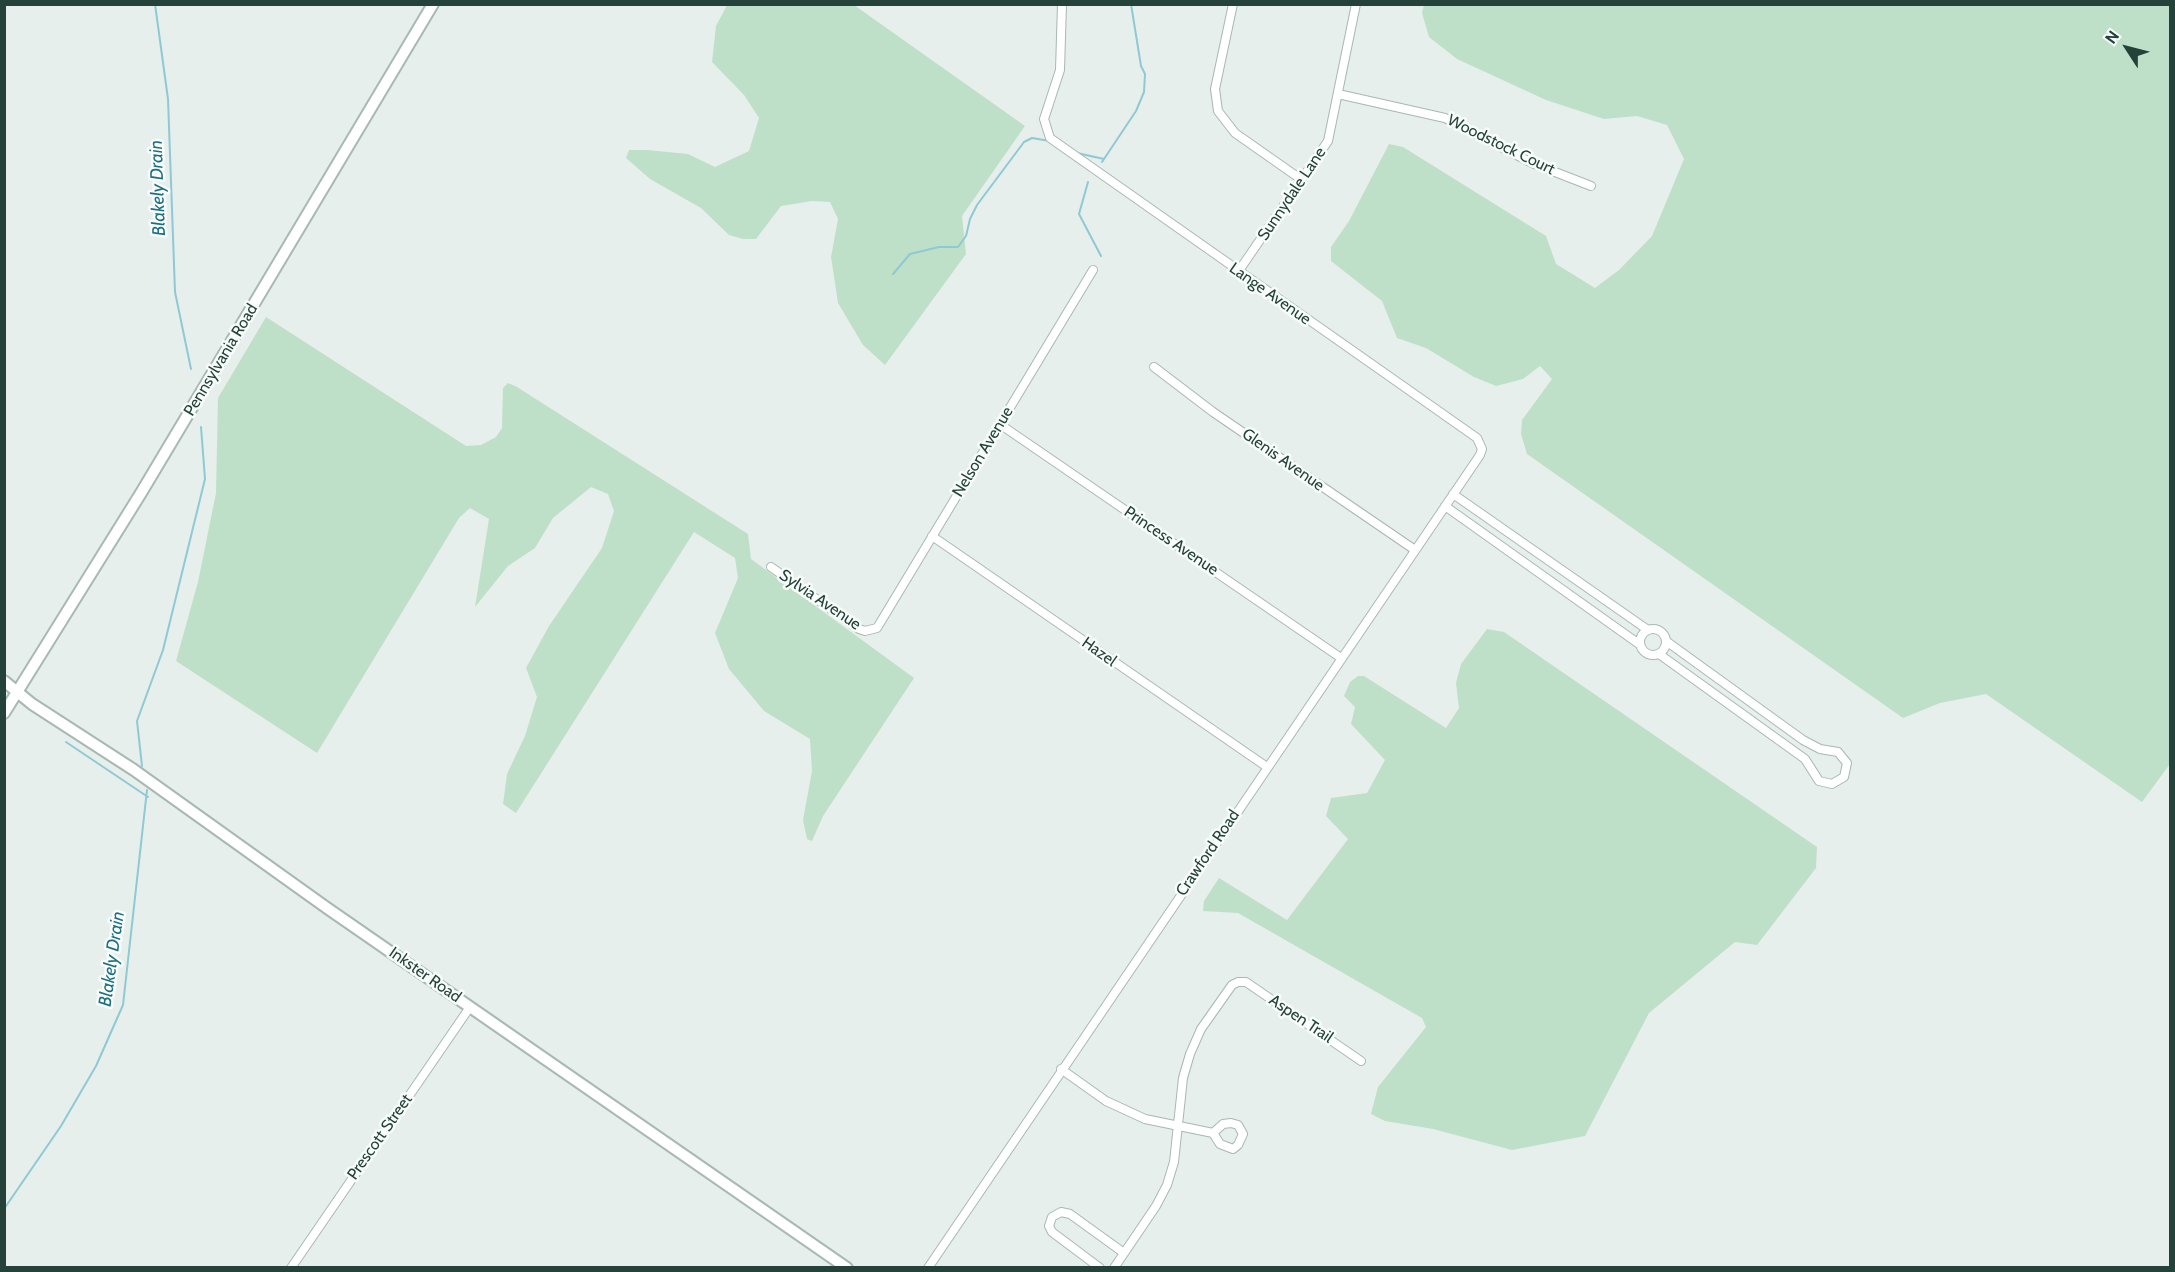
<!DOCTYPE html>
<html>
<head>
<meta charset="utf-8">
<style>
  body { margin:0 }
  #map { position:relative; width:2175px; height:1272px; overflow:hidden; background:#e6efeb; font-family:Cabin,sans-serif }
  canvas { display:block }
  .frame { position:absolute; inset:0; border:6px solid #24423a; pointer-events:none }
  .north { position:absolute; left:2097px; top:18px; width:60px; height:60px; -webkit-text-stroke:4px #f7fbf9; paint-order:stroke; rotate:306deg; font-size:16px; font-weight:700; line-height:24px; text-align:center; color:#24423a }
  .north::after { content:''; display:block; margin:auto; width:21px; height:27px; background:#24423a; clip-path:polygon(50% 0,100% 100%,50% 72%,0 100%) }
</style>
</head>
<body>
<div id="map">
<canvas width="2175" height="1272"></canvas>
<div class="frame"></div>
<div class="north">N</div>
</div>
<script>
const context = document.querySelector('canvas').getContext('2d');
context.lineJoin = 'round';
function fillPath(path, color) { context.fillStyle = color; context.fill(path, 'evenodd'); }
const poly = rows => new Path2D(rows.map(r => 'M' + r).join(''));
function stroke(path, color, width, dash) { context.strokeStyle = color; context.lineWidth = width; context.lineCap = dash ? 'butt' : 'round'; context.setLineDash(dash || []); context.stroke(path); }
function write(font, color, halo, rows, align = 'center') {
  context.font = font + ' Cabin,sans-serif'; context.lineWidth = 5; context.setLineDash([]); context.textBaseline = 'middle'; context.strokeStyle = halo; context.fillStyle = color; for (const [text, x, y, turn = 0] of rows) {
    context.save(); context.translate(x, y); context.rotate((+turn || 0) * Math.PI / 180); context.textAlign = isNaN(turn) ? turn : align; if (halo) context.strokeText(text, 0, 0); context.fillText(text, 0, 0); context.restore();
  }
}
fillPath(poly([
  [727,5,854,5,1025,126,962,216,966,254,885,365,863,345,838,303,831,257,838,219,830,202,812,201,781,206,756,239,743,239,729,235,701,208,650,179,626,158,629,150,647,150,688,154,715,167,749,151,759,118,744,95,712,62,716,26],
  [1424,5,2170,5,2170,764,2142,802,1986,694,1940,703,1903,718,1527,454,1521,434,1522,420,1552,379,1540,366,1523,379,1496,386,1474,377,1426,348,1397,338,1382,301,1331,261,1331,247,1349,221,1389,144,1403,147,1546,236,1556,264,1595,288,1619,270,1652,236,1684,159,1667,125,1637,116,1604,119,1546,100,1457,59,1429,37,1422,13],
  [266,317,466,446,481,445,496,437,502,428,503,388,508,383,517,387,748,534,751,559,914,678,823,816,812,841,807,839,803,820,812,771,810,739,764,711,729,669,715,633,738,578,735,558,694,532,516,813,503,804,507,774,525,736,537,697,526,668,549,626,602,548,614,511,608,494,591,487,553,518,535,548,508,566,475,607,489,519,470,508,459,518,317,753,176,661,198,582,216,493,218,398],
  [1487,629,1504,632,1817,847,1816,868,1757,945,1735,942,1649,1013,1585,1136,1512,1150,1433,1129,1385,1121,1371,1114,1378,1087,1426,1027,1422,1018,1238,913,1203,911,1204,901,1219,878,1287,920,1348,839,1326,816,1331,798,1367,793,1385,760,1351,724,1355,707,1344,696,1350,682,1358,676,1364,676,1446,728,1459,708,1456,683,1461,664]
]), '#bfe0c8');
stroke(poly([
  [155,4,168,99,175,292,191,369],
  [1077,153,1104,159],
  [1102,162,1136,111,1144,92,1145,74,1141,66,1131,4],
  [1088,182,1079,214,1101,256],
  [893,274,910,254,939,247,958,247,966,236,970,219,977,205,1024,142,1032,138,1050,141],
  [66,742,148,797],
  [142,766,137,721,163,650,205,479,201,427],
  [4,1209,61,1126,96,1066,123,1005,147,790]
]), '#8ec9d4', 2);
const minor = poly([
  [1233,4,1215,89,1218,111,1235,133,1302,180],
  [1338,94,1445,118,1532,163,1591,186],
  [1238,272,1328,141,1356,4],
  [1154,367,1213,412,1415,550],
  [1001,425,1341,658],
  [1453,494,1648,630],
  [1445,506,1639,644],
  [932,536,1267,767],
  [771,567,859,629,865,631,877,628,1093,270],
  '1640 642a13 13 0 1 1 26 0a13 13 0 1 1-26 0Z',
  [1659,654,1805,759,1819,781,1832,784,1844,777,1847,763,1838,752,1820,749,1803,740,1666,641],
  [1061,1069,1106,1101,1145,1119,1213,1133,1223,1124,1231,1123,1238,1125,1243,1134,1238,1145,1233,1149,1220,1144,1213,1133],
  [291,1268,470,1007],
  [928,1268,1480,455,1482,449,1477,438,1050,138,1044,119,1060,70,1062,4],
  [1100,1268,1052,1232,1049,1226,1052,1217,1061,1212,1070,1214,1124,1253],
  [1114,1268,1156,1206,1167,1185,1174,1162,1183,1078,1190,1054,1201,1029,1232,985,1238,982,1246,982,1361,1061]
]);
const tertiary = poly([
  [4,681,32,704,134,770,327,908,847,1268],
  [4,713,141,493,433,4]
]);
stroke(minor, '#a8b8b2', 10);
stroke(tertiary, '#a8b8b2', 14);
stroke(minor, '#fff', 8);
stroke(tertiary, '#fff', 10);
write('16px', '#24423a', '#f7fbf9', [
  ["Woodstock Court",1501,145,26],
  ["Sunnydale Lane",1292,194,-56],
  ["Lange Avenue",1270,294,35],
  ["Pennsylvania Road",221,360,-59],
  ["Nelson Avenue",983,452,-59],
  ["Glenis Avenue",1283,460,35],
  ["Princess Avenue",1171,541,34],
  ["Sylvia Avenue",820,600,34],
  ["Hazel",1099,652,35],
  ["Crawford Road",1208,853,-56],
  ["Inkster Road",425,975,35],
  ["Aspen Trail",1301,1019,34],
  ["Prescott Street",380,1137,-55]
]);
write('italic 18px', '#1c6f80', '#f7fbf9', [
  ["Blakely Drain",158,188,-92],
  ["Blakely Drain",112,959,-82]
]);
</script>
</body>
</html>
